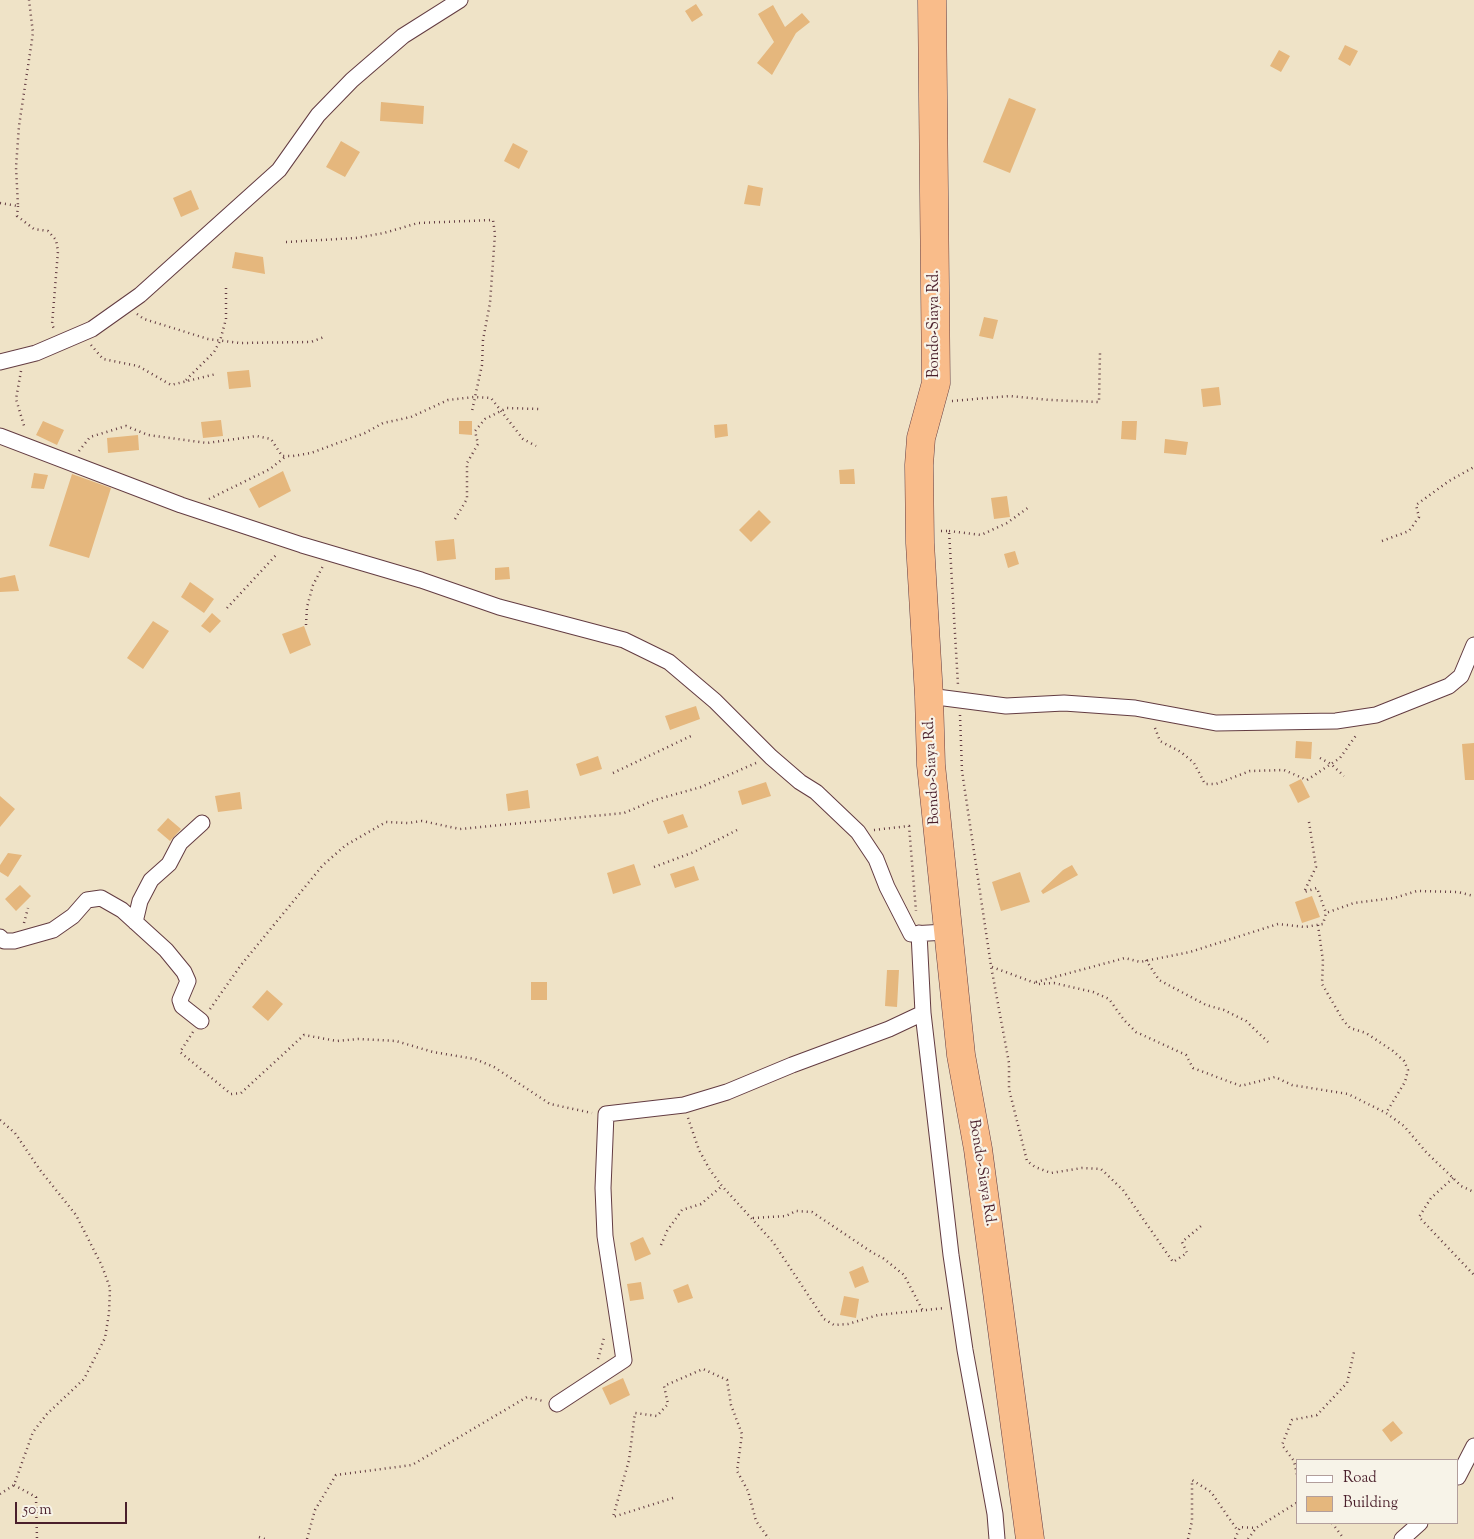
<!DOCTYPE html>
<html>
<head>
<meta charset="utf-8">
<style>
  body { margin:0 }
  #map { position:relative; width:1474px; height:1539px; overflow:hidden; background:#efe3c7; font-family:"Sorts Mill Goudy",serif }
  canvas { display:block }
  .legend { position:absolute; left:1296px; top:1459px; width:162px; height:65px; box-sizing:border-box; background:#f7f3e8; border:1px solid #b29e9c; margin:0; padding:6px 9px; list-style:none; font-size:15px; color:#4a1f2b }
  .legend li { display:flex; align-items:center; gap:10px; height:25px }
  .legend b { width:25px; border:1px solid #b29e9c }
  .scale { position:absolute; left:15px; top:1502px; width:112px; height:22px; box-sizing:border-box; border:2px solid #4a1f2b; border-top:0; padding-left:6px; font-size:15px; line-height:18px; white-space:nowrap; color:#4a1f2b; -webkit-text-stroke:4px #f7f3e8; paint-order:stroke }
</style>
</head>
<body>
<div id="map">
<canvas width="1474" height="1539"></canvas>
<ul class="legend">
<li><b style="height:6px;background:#fff"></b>Road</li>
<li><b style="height:14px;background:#e5b77d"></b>Building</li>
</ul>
<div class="scale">50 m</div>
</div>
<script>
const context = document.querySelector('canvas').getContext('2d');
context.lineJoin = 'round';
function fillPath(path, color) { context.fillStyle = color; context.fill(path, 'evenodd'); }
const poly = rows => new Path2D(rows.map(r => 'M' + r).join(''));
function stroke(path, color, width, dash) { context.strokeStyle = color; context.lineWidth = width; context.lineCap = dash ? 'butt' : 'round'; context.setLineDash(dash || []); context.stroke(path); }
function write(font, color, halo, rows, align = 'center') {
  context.font = font + ' "Sorts Mill Goudy",serif'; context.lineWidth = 4.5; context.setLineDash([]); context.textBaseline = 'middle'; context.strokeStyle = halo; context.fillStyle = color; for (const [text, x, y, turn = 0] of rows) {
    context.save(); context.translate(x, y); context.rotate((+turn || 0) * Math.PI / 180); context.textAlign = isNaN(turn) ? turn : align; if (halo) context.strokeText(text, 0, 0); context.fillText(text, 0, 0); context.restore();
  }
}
fillPath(poly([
  [696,4,703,15,692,22,685,11],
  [773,5,785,27,802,13,810,22,796,33,772,75,757,63,774,42,758,14],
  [1345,45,1358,51,1350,66,1338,59],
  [1279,50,1290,56,1281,72,1270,66],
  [1009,98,1036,109,1010,173,983,162],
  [381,102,424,106,423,124,380,121],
  [341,141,360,152,345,177,326,167],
  [513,143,528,151,519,169,504,161],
  [748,185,763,188,760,206,744,204],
  [191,190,199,209,181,217,173,198],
  [235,252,263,257,265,274,232,268],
  [984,317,998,320,993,339,979,336],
  [249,370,251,387,229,389,227,372],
  [1219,387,1221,405,1203,407,1201,389],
  [221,420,223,436,203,438,201,422],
  [43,421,64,430,57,445,36,435],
  [459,421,472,421,472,435,459,434],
  [1122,421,1137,421,1136,440,1121,439],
  [727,424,728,436,715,438,714,425],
  [138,435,139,450,108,453,107,438],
  [1165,439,1188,442,1186,455,1164,453],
  [854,469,855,484,840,484,839,470],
  [283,471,291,491,259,508,249,489],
  [34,473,48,475,44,489,31,488],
  [72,474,111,488,89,558,49,546],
  [1007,496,1010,517,994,519,991,498],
  [759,510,771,522,751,542,739,530],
  [454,539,456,559,437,561,435,541],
  [1015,551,1019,564,1008,568,1004,554],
  [509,567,510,579,495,580,495,568],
  [15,575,19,591,0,592,0,578],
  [190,582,214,599,204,613,181,597],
  [212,613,221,621,210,633,201,626],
  [153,621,169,631,143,669,127,658],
  [304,626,311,645,290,654,282,634],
  [696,706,700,719,670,730,665,716],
  [1296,741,1312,742,1311,759,1295,758],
  [1474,743,1474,780,1465,780,1462,744],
  [598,756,602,769,580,776,576,764],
  [1301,779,1310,797,1298,803,1289,785],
  [766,782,771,796,742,805,738,791],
  [528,790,530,808,508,811,506,794],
  [240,792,242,809,218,812,215,796],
  [0,796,15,809,0,827],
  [683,814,688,827,668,834,663,821],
  [168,818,181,829,170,841,157,830],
  [8,853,22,855,8,877,0,872,0,865],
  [634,864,641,885,613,894,607,873],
  [1072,865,1078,875,1043,894,1041,891,1063,870],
  [694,866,699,880,675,888,670,874],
  [1020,872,1030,902,1001,911,992,882],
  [20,885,31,896,16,911,5,899],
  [1312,896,1320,917,1302,923,1295,902],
  [887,970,899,970,897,1007,885,1006],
  [531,982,547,982,547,1000,531,1000],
  [267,990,283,1004,268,1021,252,1007],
  [643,1237,651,1254,635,1261,630,1243],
  [863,1266,869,1282,855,1288,849,1272],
  [641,1282,644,1299,630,1301,627,1284],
  [688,1284,693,1298,678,1303,673,1290],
  [844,1296,859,1299,856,1318,840,1315],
  [623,1378,630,1395,610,1405,602,1388],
  [1393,1421,1403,1433,1391,1442,1382,1430]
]), '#e5b77d');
const street = poly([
  [0,362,36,353,92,329,140,295,279,170,318,115,352,80,403,36,460,0],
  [0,436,181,505,302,545,421,580,499,607,624,640,669,662,715,701,771,757,800,782,816,792,858,832,876,859,887,887,911,934,946,932],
  [929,696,1006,706,1064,703,1135,708,1216,723,1336,721,1376,715,1449,686,1461,676,1474,645],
  [135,922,140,901,151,880,169,864,180,843,202,823],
  [0,937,4,941,14,941,53,930,73,916,87,900,101,898,122,910,166,950,184,972,188,981,180,1000,182,1006,201,1021],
  [923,1013,951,1255,965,1350,995,1514,997,1539],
  [557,1404,624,1360,605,1236,603,1188,606,1114,684,1105,727,1092,792,1065,889,1029,923,1013,919,933],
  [1458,1477,1474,1446],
  [1402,1539,1420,1523]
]);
const highway = poly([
  [932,0,936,383,921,438,919,465,920,543,929,696,931,765,961,1055,978,1149,1030,1539]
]);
stroke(street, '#633c42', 17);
stroke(highway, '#633c42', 29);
stroke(poly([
  [0,203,18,206,16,167,19,126,33,33,29,0],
  [18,206,17,216,34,229,48,231,56,240,58,251,52,325,55,330],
  [286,242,356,238,384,233,418,223,493,220,495,234,490,303,483,340,482,365,472,411],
  [137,314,144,319,208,339,240,343,311,342,324,337],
  [91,345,103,359,138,366,171,385,216,374],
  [21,371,16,399,25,429],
  [186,380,214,352,220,341,226,319,226,288],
  [952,401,1010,396,1050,400,1099,402,1100,353],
  [79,451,90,437,126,426,148,435,207,443,257,436,271,439,282,456,293,456,311,453,365,433,383,423,411,417,448,400,474,397,491,398,523,439,536,446],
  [209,499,270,469,285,457],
  [455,519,467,499,467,463,478,444,475,431,485,419,507,408,539,409],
  [941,531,949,531,958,685],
  [949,531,981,535,1007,523,1029,507],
  [1382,541,1409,531,1419,517,1416,505,1449,481,1474,467],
  [227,608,278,553],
  [306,625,307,607,313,585,323,566],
  [960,715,962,771,991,966,1009,1063,1009,1089,1027,1161,1035,1167,1051,1173,1082,1168,1101,1169,1123,1190,1173,1262,1187,1253,1182,1242,1201,1226],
  [1155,728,1160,741,1181,752,1194,763,1205,784,1216,784,1250,771,1284,770,1307,780,1340,758,1357,734],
  [1320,758,1331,764,1344,776],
  [613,773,693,735],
  [1309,822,1316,867,1304,892,1317,888,1326,913],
  [874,830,909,826,916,911],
  [654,867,694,852,739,829],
  [24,923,28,908],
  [1318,925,1323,961,1322,984,1343,1020,1350,1028,1366,1033,1393,1051,1404,1061,1408,1070,1405,1082,1386,1113],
  [1146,960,1159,980,1206,1005,1224,1010,1246,1021,1268,1042],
  [992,967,1038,984,1054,983,1093,992,1109,999,1124,1020,1136,1032,1186,1055,1193,1068,1222,1079,1241,1086,1275,1077,1292,1085,1348,1094,1386,1113,1404,1126,1426,1152,1453,1178,1461,1186,1474,1192],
  [1036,982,1125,958,1140,962,1190,952,1278,924,1305,927,1323,924,1326,913,1354,903,1394,898,1417,891,1458,892,1474,896],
  [210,1009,241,965,323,865,346,845,386,822,408,823,422,821,460,829,624,813,655,800,701,787,756,763],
  [193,1032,180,1052,231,1094,241,1093,304,1035,337,1041,358,1039,396,1041,433,1052,475,1059,494,1067,550,1104,592,1113],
  [688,1118,699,1150,710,1170,722,1186,773,1242,824,1319,834,1325,848,1324,878,1315,945,1308],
  [0,1120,15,1133,40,1170,76,1215,102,1266,110,1288,109,1313,105,1338,84,1379,47,1414,33,1432,14,1485,0,1494],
  [1453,1178,1431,1198,1419,1217,1474,1275],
  [753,1218,786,1216,796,1211,812,1212,873,1253,883,1258,904,1275,923,1311],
  [661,1245,667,1231,682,1210,701,1204,722,1186],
  [598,1359,604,1338],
  [1298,1479,1294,1461,1282,1445,1292,1420,1317,1415,1347,1383,1354,1352],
  [14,1485,36,1497,37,1539],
  [673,1498,613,1517,629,1460,635,1413,657,1416,668,1404,664,1386,703,1369,727,1380,731,1405,742,1434,737,1471,748,1491,756,1521,769,1539],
  [1332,1523,1344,1539],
  [259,1537,265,1539],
  [307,1539,315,1510,336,1475,412,1465,527,1397,543,1401],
  [1188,1539,1192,1521,1192,1480,1211,1492,1238,1531],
  [1235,1539,1240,1527,1255,1528],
  [1248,1539,1256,1528,1298,1502]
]), '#633c42', 2.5, [1, 4]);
stroke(street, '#fff', 15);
stroke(highway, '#f9bc8a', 28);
write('15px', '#4a1f2b', '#f7f3e8', [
  ["Bondo-Siaya Rd.",935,324,-90],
  ["Bondo-Siaya Rd.",933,771,-93],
  ["Bondo-Siaya Rd.",981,1173,81]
]);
</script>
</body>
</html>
